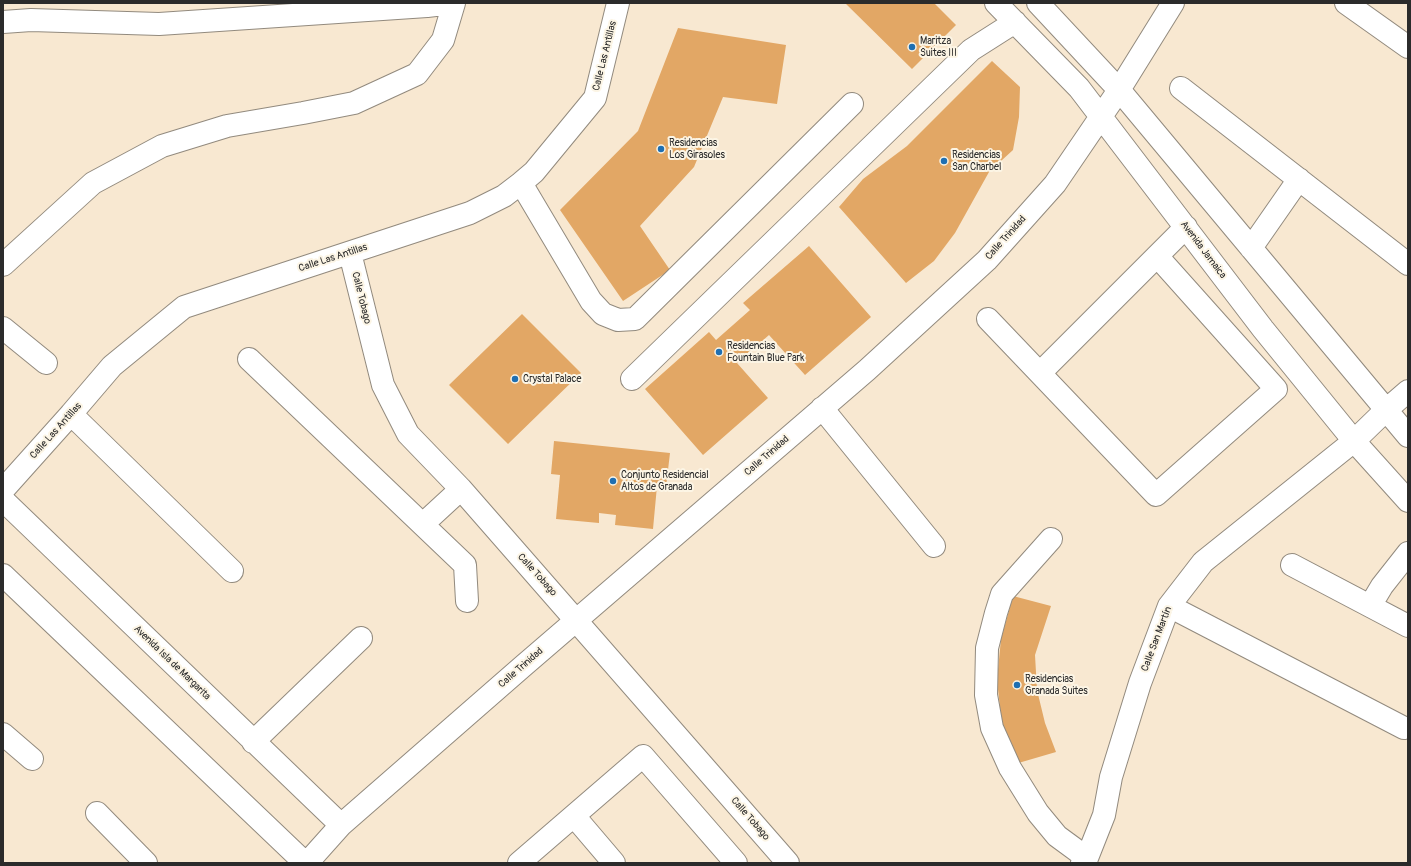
<!DOCTYPE html>
<html>
<head>
<meta charset="utf-8">
<style>
  body { margin:0 }
  #map { position:relative; width:1411px; height:866px; overflow:hidden; background:#f8e8d1; font-family:Pangolin,sans-serif }
  canvas { display:block }
  .frame { position:absolute; inset:0; border:4px solid #2b2b2b; pointer-events:none }
</style>
</head>
<body>
<div id="map">
<canvas width="1411" height="866"></canvas>
<div class="frame"></div>
</div>
<script>
const context = document.querySelector('canvas').getContext('2d');
context.lineJoin = 'round';
function fillPath(path, color) { context.fillStyle = color; context.fill(path, 'evenodd'); }
const poly = rows => new Path2D(rows.map(r => 'M' + r).join(''));
function stroke(path, color, width, dash) { context.strokeStyle = color; context.lineWidth = width; context.lineCap = dash ? 'butt' : 'round'; context.setLineDash(dash || []); context.stroke(path); }
function write(font, color, halo, rows, align = 'center') {
  context.font = font + ' Pangolin,sans-serif'; context.lineWidth = 4; context.setLineDash([]); context.textBaseline = 'middle'; context.strokeStyle = halo; context.fillStyle = color; for (const [text, x, y, turn = 0] of rows) {
    context.save(); context.translate(x, y); context.rotate((+turn || 0) * Math.PI / 180); context.textAlign = isNaN(turn) ? turn : align; if (halo) context.strokeText(text, 0, 0); context.fillText(text, 0, 0); context.restore();
  }
}
fillPath(poly([
  [845,3,934,3,956,25,912,69],
  [678,28,786,45,777,104,723,97,694,167,640,226,670,270,623,301,560,210,638,131],
  [992,61,1020,87,1019,117,1013,150,989,172,955,233,934,261,906,283,839,207,863,179,907,146],
  [809,246,871,317,805,375,769,335,737,363,768,398,703,455,645,389,709,332,716,340,750,310,743,303],
  [522,314,581,373,508,444,449,385],
  [554,441,670,453,666,487,657,486,653,529,615,525,616,515,599,513,599,523,556,519,560,475,551,474],
  [1013,596,1051,606,1035,655,1037,690,1045,723,1056,752,1015,764,1002,726,997,680,1001,639]
]), '#e2a765');
const minor = poly([
  [996,3,1079,88,1263,329,1354,441,1408,501],
  [1038,3,1121,92,1408,436],
  [1346,3,1408,47],
  [3,22,31,20,159,24,427,6,452,3],
  [1181,88,1408,264],
  [521,183,591,301,603,314,618,320,635,319,852,104],
  [1251,248,1299,179],
  [350,253,383,385,408,434,461,489,788,863],
  [3,265,93,183,162,146,227,126,303,113,354,103,417,74,443,40,454,3],
  [988,319,1156,495,1276,389,1157,256],
  [3,328,46,363],
  [249,359,465,565,467,601],
  [1040,373,1186,227],
  [632,379,971,50,1015,22],
  [822,408,934,546],
  [71,414,232,571],
  [3,490,71,414,112,366,184,307,470,213,504,196,521,183,534,172,595,98,618,3],
  [3,500,341,825],
  [423,524,461,489],
  [1051,539,1002,594,996,613,987,648,986,695,992,728,1010,768,1038,813,1057,836,1087,858],
  [1292,565,1408,626],
  [3,575,305,863],
  [1169,606,1404,728],
  [1370,606,1382,586,1408,553],
  [3,734,32,759],
  [253,742,361,638],
  [97,813,146,863],
  [574,816,614,863],
  [307,863,341,825,522,667,867,370,987,260,1055,184,1119,90,1173,3],
  [519,863,643,756,736,863],
  [1082,863,1087,858,1104,815,1111,777,1140,683,1169,606,1203,562,1354,441,1386,410,1408,391]
]);
stroke(minor, '#928a7e', 24);
stroke(minor, '#fff', 22);
for (const [x, y, r, color] of [
  [912,47,4,"#1f6fb2"],
  [661,149,4,"#1f6fb2"],
  [944,161,4,"#1f6fb2"],
  [719,352,4,"#1f6fb2"],
  [515,379,4,"#1f6fb2"],
  [613,481,4,"#1f6fb2"],
  [1017,685,4,"#1f6fb2"]
]) { const dot = new Path2D(); dot.arc(x, y, r, 0, 2 * Math.PI); context.fillStyle = color; context.fill(dot); stroke(dot, '#fcf5e5', 1.5); }
write('10px', '#2b2b2b', '#fcf5e5', [
  ["Maritza",920,41],
  ["Suites III",920,53],
  ["Residencias",669,143],
  ["Los Girasoles",669,155],
  ["Residencias",952,155],
  ["San Charbel",952,167],
  ["Residencias",727,346],
  ["Fountain Blue Park",727,358],
  ["Crystal Palace",523,379],
  ["Conjunto Residencial",621,475],
  ["Altos de Granada",621,487],
  ["Residencias",1025,679],
  ["Granada Suites",1025,691]
], 'left');
write('10px', '#2b2b2b', '#fcf5e5', [
  ["Calle Las Antillas",605,56,-76],
  ["Calle Trinidad",1006,238,-48],
  ["Avenida Jamaica",1203,250,53],
  ["Calle Las Antillas",333,258,-18],
  ["Calle Tobago",361,298,76],
  ["Calle Las Antillas",56,431,-48],
  ["Calle Trinidad",767,456,-41],
  ["Calle Tobago",537,575,48],
  ["Calle San Martín",1157,639,-69],
  ["Avenida Isla de Margarita",172,663,44],
  ["Calle Trinidad",521,668,-41],
  ["Calle Tobago",750,819,49]
]);
</script>
</body>
</html>
